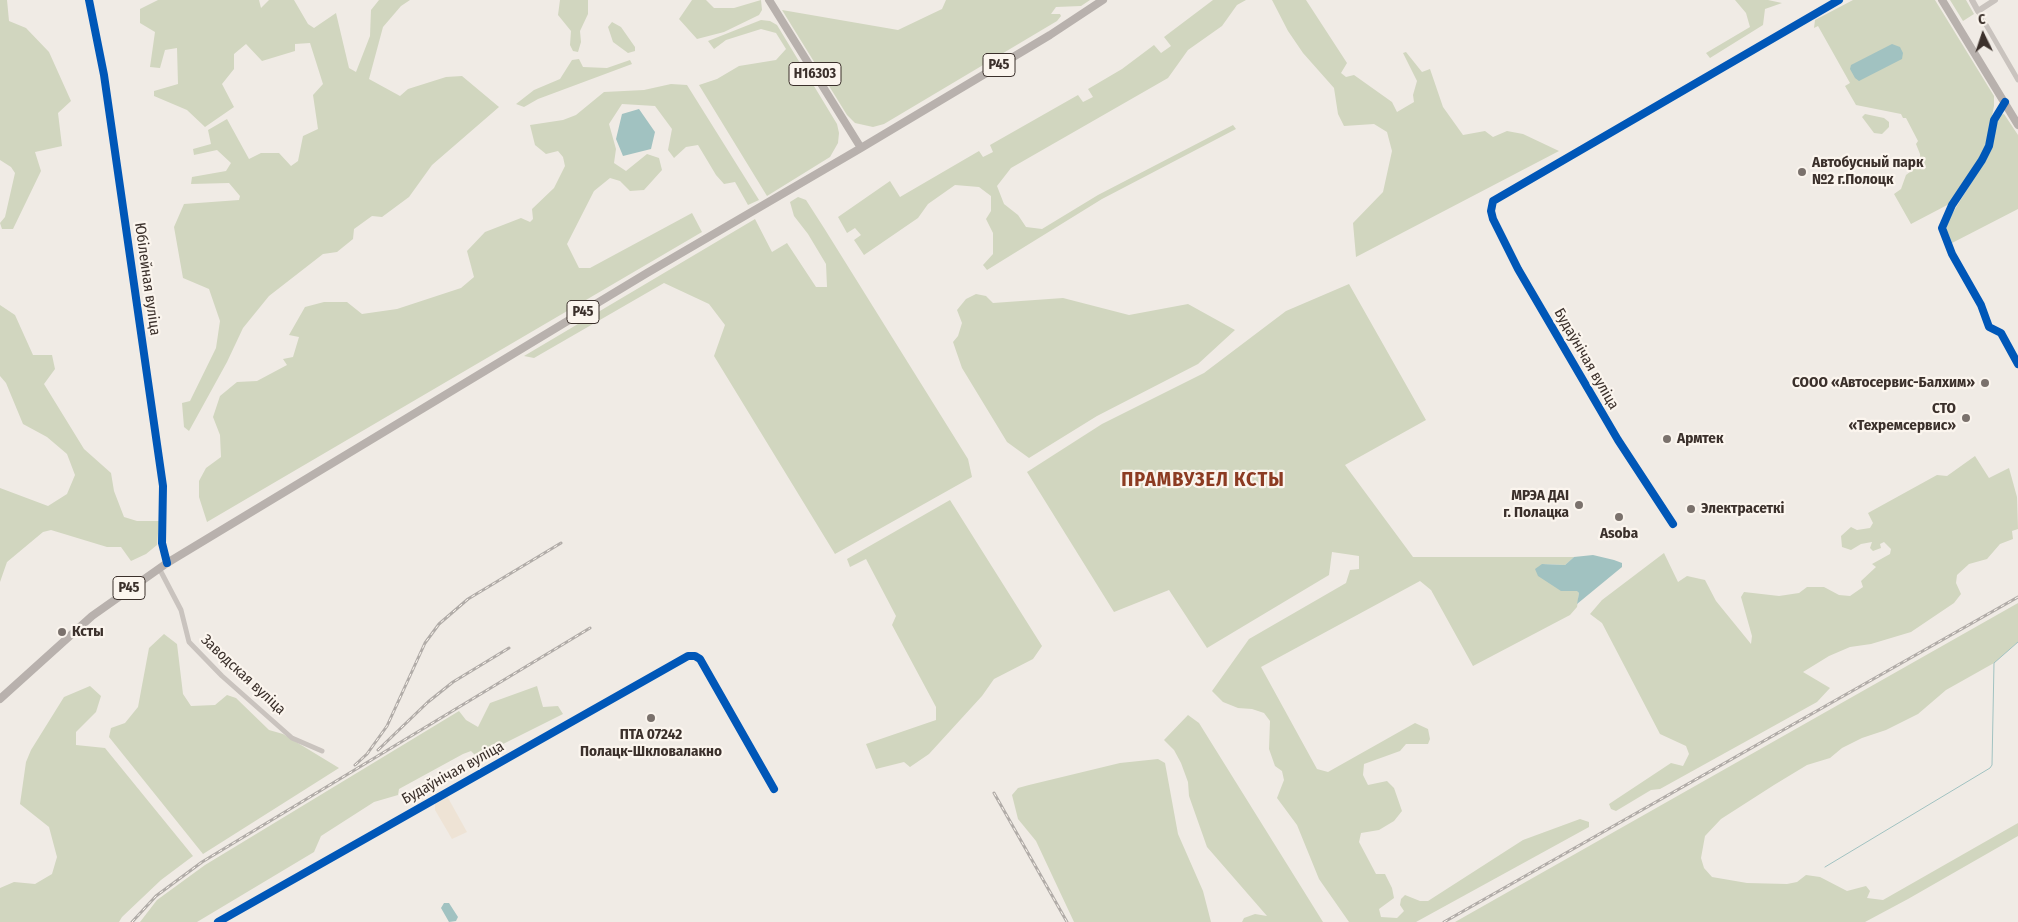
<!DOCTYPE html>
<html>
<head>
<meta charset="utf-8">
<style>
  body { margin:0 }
  #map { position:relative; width:2018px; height:922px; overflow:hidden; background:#f0ebe5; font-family:"Fira Sans Condensed",sans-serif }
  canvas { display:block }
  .north { position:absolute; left:1958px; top:10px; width:50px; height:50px; -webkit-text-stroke:4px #fbf5ee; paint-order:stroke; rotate:356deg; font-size:14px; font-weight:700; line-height:20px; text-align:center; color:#3b302b }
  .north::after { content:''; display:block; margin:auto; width:18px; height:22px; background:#3b302b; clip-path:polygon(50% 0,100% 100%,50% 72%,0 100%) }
</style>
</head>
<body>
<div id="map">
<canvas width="2018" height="922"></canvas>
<div class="north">С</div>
</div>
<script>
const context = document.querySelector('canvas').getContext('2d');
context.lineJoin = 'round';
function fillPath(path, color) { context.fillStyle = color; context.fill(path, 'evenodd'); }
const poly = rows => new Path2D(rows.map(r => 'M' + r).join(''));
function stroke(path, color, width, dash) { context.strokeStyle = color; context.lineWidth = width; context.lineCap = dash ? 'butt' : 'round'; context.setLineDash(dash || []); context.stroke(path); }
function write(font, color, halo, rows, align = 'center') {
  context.font = font + ' "Fira Sans Condensed",sans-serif'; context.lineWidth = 4.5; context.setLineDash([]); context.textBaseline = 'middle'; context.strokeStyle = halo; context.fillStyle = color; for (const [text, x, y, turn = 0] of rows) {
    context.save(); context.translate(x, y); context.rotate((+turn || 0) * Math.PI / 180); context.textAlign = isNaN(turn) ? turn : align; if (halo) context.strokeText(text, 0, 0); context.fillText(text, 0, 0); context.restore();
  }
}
fillPath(poly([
  [0,0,7,0,9,21,26,28,49,52,71,101,58,113,62,146,35,152,41,171,13,229,2,229,0,223,5,217,15,173,11,167,0,160],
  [158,0,259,0,261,8,269,0,294,0,308,24,314,28,336,13,349,68,356,72,370,36,371,10,379,0,410,0,401,6,383,27,369,79,400,96,408,89,446,77,462,76,499,107,432,165,409,197,382,217,372,216,354,229,353,239,337,252,323,254,269,296,243,328,227,362,189,431,184,427,182,403,190,401,216,348,220,321,209,289,183,278,174,227,184,204,239,200,240,196,229,183,191,184,192,177,226,171,231,163,217,150,194,155,193,149,211,144,208,130,227,119,249,159,261,153,279,153,291,166,298,161,303,136,318,129,313,95,323,84,310,43,295,44,295,51,262,61,246,44,234,54,234,69,222,84,234,107,205,127,187,110,154,96,154,91,178,84,177,48,165,50,160,68,150,67,155,32,140,23,140,9],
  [560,0,588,0,588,14,580,31,581,42,578,52,573,51,570,45,571,31,558,15],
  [692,0,706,0,714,8,734,8,761,0,762,10,759,15,724,32,697,39,679,19],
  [946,0,1090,0,1081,6,1056,7,1051,14,1060,14,1061,16,1057,21,884,124,873,127,855,123,847,115,782,10,898,30,942,9],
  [1213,0,1246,0,1237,5,1222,26,1188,50,1168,78,1011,168,997,186,1004,204,1018,215,1026,227,1042,229,1098,195,1233,125,1236,129,1102,199,987,270,983,265,993,254,993,233,986,219,991,211,991,196,979,187,955,185,928,204,918,218,864,255,854,240,861,235,855,228,847,233,838,217,890,181,900,197,979,151,983,157,993,152,990,145,1078,95,1083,102,1093,97,1088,89,1122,69,1154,45,1161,53,1171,46,1164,37],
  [1272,0,1306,0,1347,63,1341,73,1346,77,1354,75,1392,102,1397,112,1414,102,1413,95,1417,81,1403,53,1406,52,1422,72,1430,69,1443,107,1463,135,1485,131,1493,137,1507,131,1523,134,1559,151,1356,257,1353,223,1383,192,1392,151,1387,132,1374,124,1344,126,1338,114,1334,88,1303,53,1288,31],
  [1735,0,1768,0,1782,3,1765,9,1763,25,1710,58,1706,53,1750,27,1746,13],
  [1853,0,1935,0,1994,96,1994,106,1986,145,1980,159,1951,203,1911,224,1894,194,1901,189,1906,175,1921,163,1920,154,1916,144,1918,141,1906,118,1903,118,1901,114,1856,105,1845,86,1850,83,1818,26,1814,28,1815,20],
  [1950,0,1966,0,1974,14,1963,21],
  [761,20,770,21,777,25,837,124,839,133,838,143,830,157,767,196,699,85,717,79,739,66,776,60,786,49,776,33,761,29,726,40,714,49,708,41],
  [612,22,621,27,635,47,635,51,628,53,613,42,608,27],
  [579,59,583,67,607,68,630,60,632,64,538,99,524,107,516,104,534,90,560,79,572,60],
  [671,84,687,85,759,200,748,205,735,182,724,184,716,175,698,145,686,147,674,158,668,150,672,129,655,106,622,104,609,124,616,149,614,163,626,171,647,154,659,158,662,170,644,190,630,191,620,181,610,178,594,191,567,244,579,268,590,268,692,213,702,232,207,522,199,497,199,481,206,468,221,457,220,435,213,417,220,396,237,382,257,381,287,365,283,359,293,357,299,337,289,335,305,307,324,302,347,302,362,314,397,309,461,288,474,277,467,251,485,232,521,218,530,222,533,219,532,209,554,188,565,166,563,157,558,151,546,154,535,145,530,125,563,120,576,115,604,92,644,90],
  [1865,114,1884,118,1889,122,1889,127,1882,134,1874,133,1862,117],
  [2004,114,2018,135,2018,209,1952,243,1948,233,1946,234,1947,222,1984,162,1991,147,1996,121,1999,115],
  [798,197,806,200,824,228,968,459,972,477,835,554,714,356,725,325,709,304,664,283,534,358,524,356,755,219,772,252,787,243,816,287,827,287,826,264,808,234,794,216,790,202],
  [1349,284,1426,420,1345,465,1413,557,1574,557,1565,565,1542,564,1572,591,1577,590,1579,593,1577,607,1570,615,1473,666,1431,590,1420,581,1261,667,1317,769,1328,772,1415,723,1428,729,1430,739,1428,744,1406,744,1400,751,1364,764,1363,775,1368,785,1387,781,1394,788,1402,811,1394,821,1379,830,1361,833,1359,842,1376,874,1385,874,1392,888,1394,898,1379,909,1381,917,1397,918,1404,911,1400,905,1401,899,1405,895,1420,901,1428,901,1523,840,1580,819,1589,822,1589,827,1416,922,1349,922,1319,879,1297,825,1277,798,1284,780,1282,771,1275,766,1269,749,1270,721,1264,713,1252,709,1238,708,1223,702,1212,691,1249,639,1346,583,1350,570,1359,569,1359,556,1332,552,1329,575,1207,648,1169,590,1114,612,1027,472,1102,424,1204,373,1286,311],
  [976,294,986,296,993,303,1063,298,1129,315,1188,304,1235,330,1198,364,1097,416,1029,458,1007,442,962,368,953,342,958,336,962,323,957,310,966,299],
  [0,305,15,315,33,355,52,355,55,369,44,384,84,449,111,473,114,491,124,517,137,521,159,521,157,545,146,554,131,561,121,547,107,547,51,530,43,532,7,562,0,582,0,488,48,506,67,494,75,475,67,454,47,437,23,424,6,383,0,376],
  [1975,456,1989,478,2009,468,2017,497,2018,529,2012,531,2013,539,2000,544,1987,559,1969,564,1957,575,1956,583,1961,594,1954,603,1911,632,1871,644,1850,647,1829,656,1803,672,1830,688,1817,702,1660,789,1651,790,1616,811,1611,809,1609,804,1671,763,1683,766,1689,754,1686,746,1660,734,1602,623,1590,614,1602,600,1664,553,1678,582,1687,576,1705,580,1716,601,1751,644,1752,636,1741,597,1744,592,1779,596,1799,593,1807,587,1824,587,1839,595,1850,596,1863,587,1861,581,1876,567,1872,564,1890,554,1891,549,1884,542,1880,544,1881,548,1873,551,1870,548,1872,542,1861,544,1851,550,1842,547,1841,536,1851,527,1857,530,1870,528,1873,523,1868,513,1937,475,1947,476],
  [950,500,1042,646,1033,659,994,679,982,696,929,754,910,767,904,762,876,769,866,744,936,720,936,707,892,625,896,616,866,559,850,567,847,559],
  [2018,603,2018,642,1994,663,1946,690,1918,714,1886,730,1862,738,1842,748,1830,758,1807,765,1774,785,1721,819,1705,836,1701,858,1704,868,1712,877,1747,883,1787,884,1797,882,1806,875,1820,877,1847,891,1866,886,1870,891,1867,898,1883,900,2018,823,2018,836,1908,899,1865,922,1455,922],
  [164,634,177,644,183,694,191,706,215,705,227,695,236,698,269,730,283,734,339,768,203,854,109,737,111,728,125,723,138,707,149,648],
  [90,686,101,696,96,712,76,732,76,745,105,748,193,856,161,880,122,917,119,922,0,922,0,888,14,882,35,884,52,874,57,857,49,827,20,804,26,762,31,750,64,697],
  [537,686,543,707,558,706,563,714,477,757,471,751,463,754,399,789,398,795,374,802,321,836,314,852,197,922,140,922,157,900,205,865,459,711,466,720,478,727,490,703],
  [1188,715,1199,723,1323,922,1242,922,1244,918,1255,914,1267,916,1207,847,1189,796,1188,782,1181,763,1174,750,1164,740],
  [1158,759,1165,763,1178,834,1203,891,1211,922,1074,922,1036,841,1018,819,1012,795,1018,788,1029,785,1120,763]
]), '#d1d6bf');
fillPath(poly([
  [447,796,467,832,452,839,435,810,435,802]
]), '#eee3d5');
fillPath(poly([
  [1892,44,1900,47,1903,53,1902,59,1859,81,1855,78,1850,69,1851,65],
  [639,109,655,132,651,149,623,156,616,139,622,114],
  [1593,555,1614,560,1622,563,1622,567,1577,604,1579,593,1577,591,1561,591,1538,576,1535,569,1542,564,1565,565,1574,557],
  [444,903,449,903,458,917,456,921,449,922,441,908]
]), '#a1c2c1');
stroke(poly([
  [1825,867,1990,768,1992,765,1994,663,2018,642]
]), '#a1c2c1', 1);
stroke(poly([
  [89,0,104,75,163,486,162,543,167,563],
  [1978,11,2018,80],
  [2005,102,1994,120,1989,146,1982,160,1952,205,1942,228,1952,254,1981,305,1989,327,2001,333,2018,364],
  [1673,524,1618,440,1518,269,1493,219,1491,211,1493,201,1839,0],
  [159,568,181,610,189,642,222,676,292,738,322,751],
  [702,661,774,789]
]), '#c9c3be', 5);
stroke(poly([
  [1972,0,1978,11,1995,0],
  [218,922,688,656,695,656,702,661]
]), '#c9c3be', 6);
stroke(poly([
  [769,0,861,148],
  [1942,0,2018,125],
  [0,699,92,616,167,563,647,273,861,148,1050,35,1103,0]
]), '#b8b1ad', 8);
const rail = poly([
  [378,750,428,702,453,682,509,648],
  [355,765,367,754,387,726,425,643,439,624,468,599,561,543],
  [994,793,1067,922],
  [132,922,156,896,202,862,590,628],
  [1444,922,2018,597]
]);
stroke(rail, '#b1aca8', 3);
stroke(rail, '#fbf5ee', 1, [4]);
stroke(poly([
  [89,0,104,75,163,486,162,543,167,563],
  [2005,102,1994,120,1989,146,1982,160,1952,205,1942,228,1952,254,1981,305,1989,327,2001,333,2018,364],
  [1673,524,1618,440,1518,269,1493,219,1491,211,1493,201,1839,0],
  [218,922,688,656,695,656,700,659,774,789]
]), '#0057b8', 8);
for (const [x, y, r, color] of [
  [1802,172,5,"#7a716c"],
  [1985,383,5,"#7a716c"],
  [1966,418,5,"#7a716c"],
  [1667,439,5,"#7a716c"],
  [1579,505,5,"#7a716c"],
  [1691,509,5,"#7a716c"],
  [1619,517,5,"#7a716c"],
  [62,632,5,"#7a716c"],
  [651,718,5,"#7a716c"]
]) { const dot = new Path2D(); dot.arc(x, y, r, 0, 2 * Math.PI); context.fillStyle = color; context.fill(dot); stroke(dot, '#fbf5ee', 2); }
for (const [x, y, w] of [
  [999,65,32],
  [815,74,52],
  [583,312,32],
  [129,588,32]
]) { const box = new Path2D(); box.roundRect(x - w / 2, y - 11.5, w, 23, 4); context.fillStyle = '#fbf5ee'; context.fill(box); stroke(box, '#3b302b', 1); }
write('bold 14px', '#3b302b', null, [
  ["Р45",999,65],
  ["Н16303",815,74],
  ["Р45",583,312],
  ["Р45",129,588]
]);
write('bold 15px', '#3b302b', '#fbf5ee', [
  ["Автобусный парк",1812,163],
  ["№2 г.Полоцк",1812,180],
  ["СООО «Автосервис-Балхим»",1975,383,"right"],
  ["СТО",1956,409,"right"],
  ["«Техремсервис»",1956,426,"right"],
  ["Армтек",1677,439],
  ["МРЭА ДАІ",1569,496,"right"],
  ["г. Полацка",1569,513,"right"],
  ["Электрасеткі",1701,509],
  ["Asoba",1619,534,"center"],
  ["Ксты",72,632],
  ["ПТА 07242",651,735,"center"],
  ["Полацк-Шкловалакно",651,752,"center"]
], 'left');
write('15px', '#3b302b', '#fbf5ee', [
  ["Юбілейная вуліца",147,279,82],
  ["Будаўнічая вуліца",1586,359,60],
  ["Заводская вуліца",243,675,43],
  ["Будаўнічая вуліца",453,773,-29]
]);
context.letterSpacing = '1px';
write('bold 20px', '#8c3b22', '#fbf5ee', [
  ["ПРАМВУЗЕЛ КСТЫ",1203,480]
]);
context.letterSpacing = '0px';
</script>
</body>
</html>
